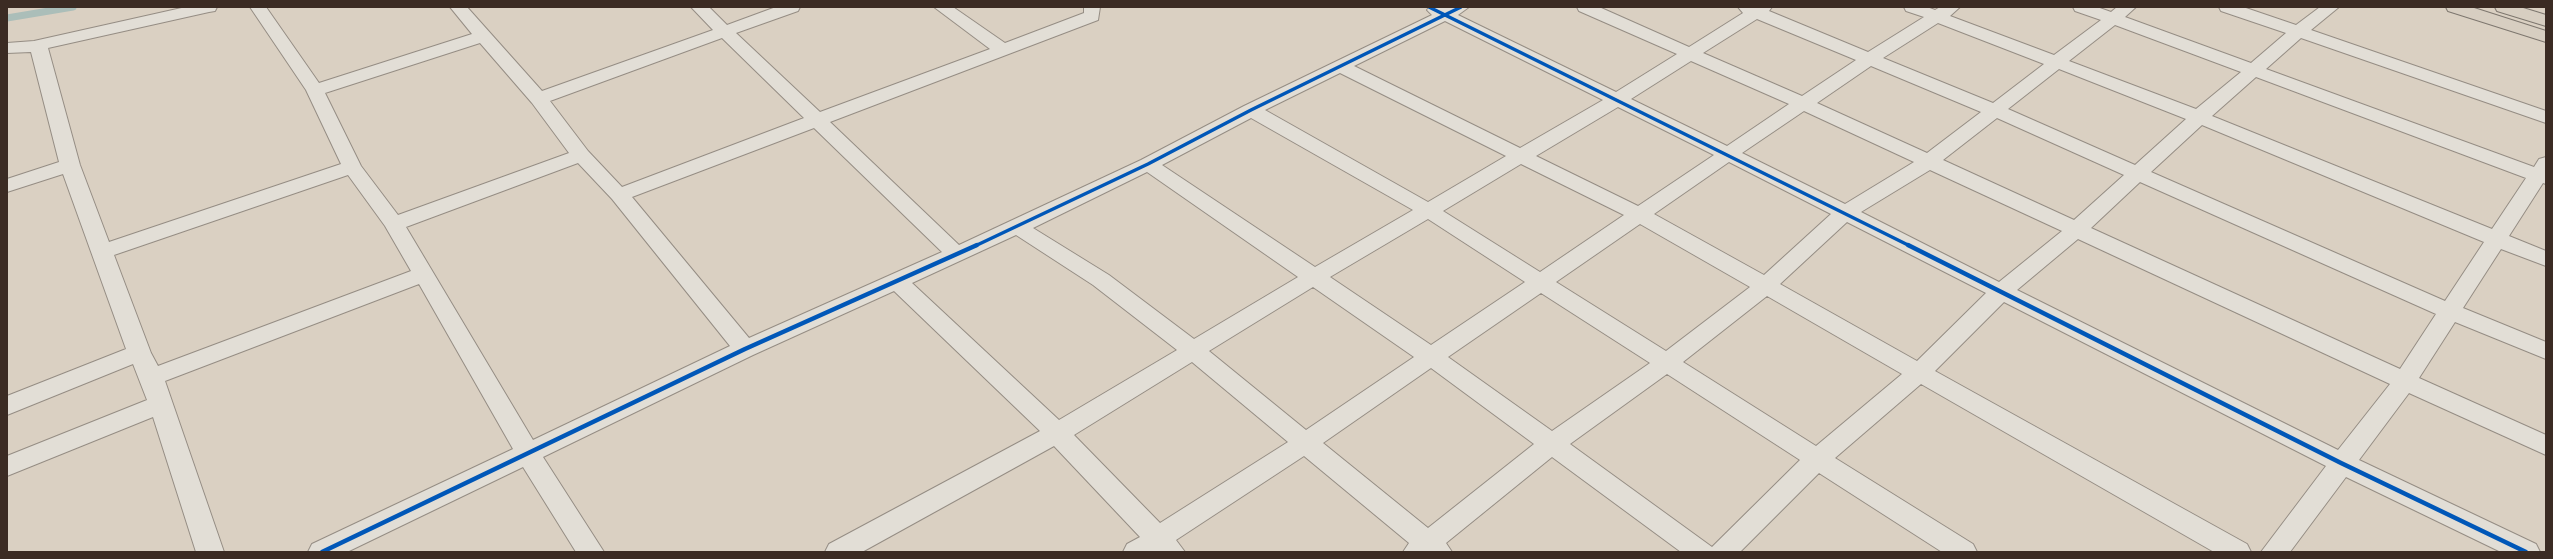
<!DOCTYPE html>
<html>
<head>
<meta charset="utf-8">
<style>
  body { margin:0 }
  #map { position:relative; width:2553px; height:559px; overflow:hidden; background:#dad0c2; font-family:"IM FELL DW Pica",serif }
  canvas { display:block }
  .frame { position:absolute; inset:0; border:8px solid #3b2b23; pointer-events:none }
</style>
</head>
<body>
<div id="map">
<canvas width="2553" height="559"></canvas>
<div class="frame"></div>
</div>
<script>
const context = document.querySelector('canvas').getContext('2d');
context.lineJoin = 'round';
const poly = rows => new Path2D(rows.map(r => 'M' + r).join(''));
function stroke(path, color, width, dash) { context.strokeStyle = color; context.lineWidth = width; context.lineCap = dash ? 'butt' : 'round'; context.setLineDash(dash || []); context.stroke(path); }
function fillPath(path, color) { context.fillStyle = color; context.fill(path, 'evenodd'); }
stroke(poly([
  [7,18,73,7]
]), '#abbeb9', 7);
const minor = poly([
  [186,7,217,7,215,11,209,12,48,48,80,165,109,242,341,164,306,90,250,7,266,7,319,83,472,34,450,7,467,7,542,91,713,30,691,7,709,7,727,25,776,7,800,7,798,11,736,33,820,112,990,49,934,7,953,7,1005,43,1084,13,1084,7,1100,7,1098,20,830,122,959,245,1141,160,1244,106,1432,15,1427,10,1429,7,1469,7,1458,15,1616,92,1677,54,1579,11,1577,7,1599,7,1689,47,1743,13,1738,7,1772,7,1769,11,1868,52,1924,17,1906,11,1904,7,1927,7,1935,10,1940,7,1960,7,1950,16,2054,55,2101,20,2075,11,2073,7,2097,7,2111,12,2117,7,2136,7,2125,17,2251,63,2286,33,2221,11,2219,7,2243,7,2296,25,2320,7,2339,7,2311,30,2546,111,2546,123,2301,38,2266,69,2534,167,2539,159,2546,157,2546,184,2543,183,2509,236,2546,251,2546,266,2501,249,2463,308,2546,342,2546,359,2455,322,2419,378,2546,435,2546,455,2409,393,2359,460,2536,544,2540,552,2501,552,2346,477,2290,552,2261,552,2326,466,2004,302,1935,371,2247,544,2251,552,2214,552,1921,384,1835,458,1973,544,1977,552,1942,552,1819,473,1740,552,1681,552,1552,457,1446,543,1452,552,1403,552,1409,543,1304,456,1176,540,1185,552,1123,552,1127,544,1140,537,1054,446,862,552,825,552,829,544,1040,431,894,291,753,355,543,457,604,552,576,552,523,467,347,552,308,552,312,544,513,449,419,284,165,381,224,552,196,552,153,417,7,476,7,456,147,400,133,364,7,415,7,396,126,349,63,174,7,192,7,179,59,162,31,52,7,53,7,43,34,41,186,7],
  [1757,19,1856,60,1802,96,1703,53,1757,19],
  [1445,21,1603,100,1520,148,1354,66,1445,21],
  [1938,23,2044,64,1993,103,1883,58,1938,23],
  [2115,25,2241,72,2196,109,2069,61,2115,25],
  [722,38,804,118,622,187,588,151,550,101,722,38],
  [480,43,532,103,569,153,398,215,361,166,325,93,480,43],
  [1691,61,1789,104,1727,146,1631,99,1691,61],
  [1871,66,1981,112,1927,153,1817,103,1871,66],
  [2059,69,2186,119,2135,165,2008,109,2059,69],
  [1340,73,1506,156,1428,202,1265,110,1340,73],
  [2256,77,2526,178,2492,229,2212,116,2256,77],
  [1618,107,1714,155,1638,206,1536,156,1618,107],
  [1804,111,1914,162,1845,204,1742,153,1804,111],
  [1251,118,1413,210,1315,267,1162,165,1251,118],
  [1997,118,2124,175,2074,220,1943,160,1997,118],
  [2202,125,2484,242,2445,301,2151,172,2202,125],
  [814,128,942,252,749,338,632,197,814,128],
  [1729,162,1831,214,1764,275,1654,214,1729,162],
  [578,163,612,199,730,346,533,440,406,227,578,163],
  [1521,164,1624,215,1540,272,1443,211,1521,164],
  [1930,170,2062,231,1999,282,1861,212,1930,170],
  [1147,172,1298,277,1194,339,1109,275,1033,228,1147,172],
  [348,175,385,226,411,271,158,366,151,353,114,255,348,175],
  [2140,182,2436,314,2400,369,2091,228,2140,182],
  [1428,219,1525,282,1431,345,1330,277,1428,219],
  [1847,222,1986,293,1917,361,1780,284,1847,222],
  [1640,224,1750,287,1666,351,1556,282,1640,224],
  [1016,235,1093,285,1177,350,1059,420,912,283,1016,235],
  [2078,239,2390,384,2338,450,2017,290,2078,239],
  [1313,287,1414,357,1306,430,1209,351,1313,287],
  [1541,293,1650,363,1552,431,1448,357,1541,293],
  [1767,296,1902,374,1816,446,1683,362,1767,296],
  [1192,362,1288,442,1160,523,1074,435,1192,362],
  [1431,368,1534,444,1428,528,1323,443,1431,368],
  [1667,374,1800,460,1712,547,1570,444,1667,374]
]);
const highway = poly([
  [2446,7,2471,7,2546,31,2546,42,2448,11,2446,7],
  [2495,7,2520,7,2546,15,2546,26,2497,11,2495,7]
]);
stroke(minor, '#958d84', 2);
stroke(highway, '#7e776f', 2);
fillPath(minor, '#e2ded6');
fillPath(highway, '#d7cec1');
stroke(poly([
  [1429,7,1910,246],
  [975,246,1148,164,1251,110,1461,7]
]), '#0057b8', 3.5);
stroke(poly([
  [1908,245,2341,463,2526,552],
  [322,552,745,349,977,245]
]), '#0057b8', 4.5);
</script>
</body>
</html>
